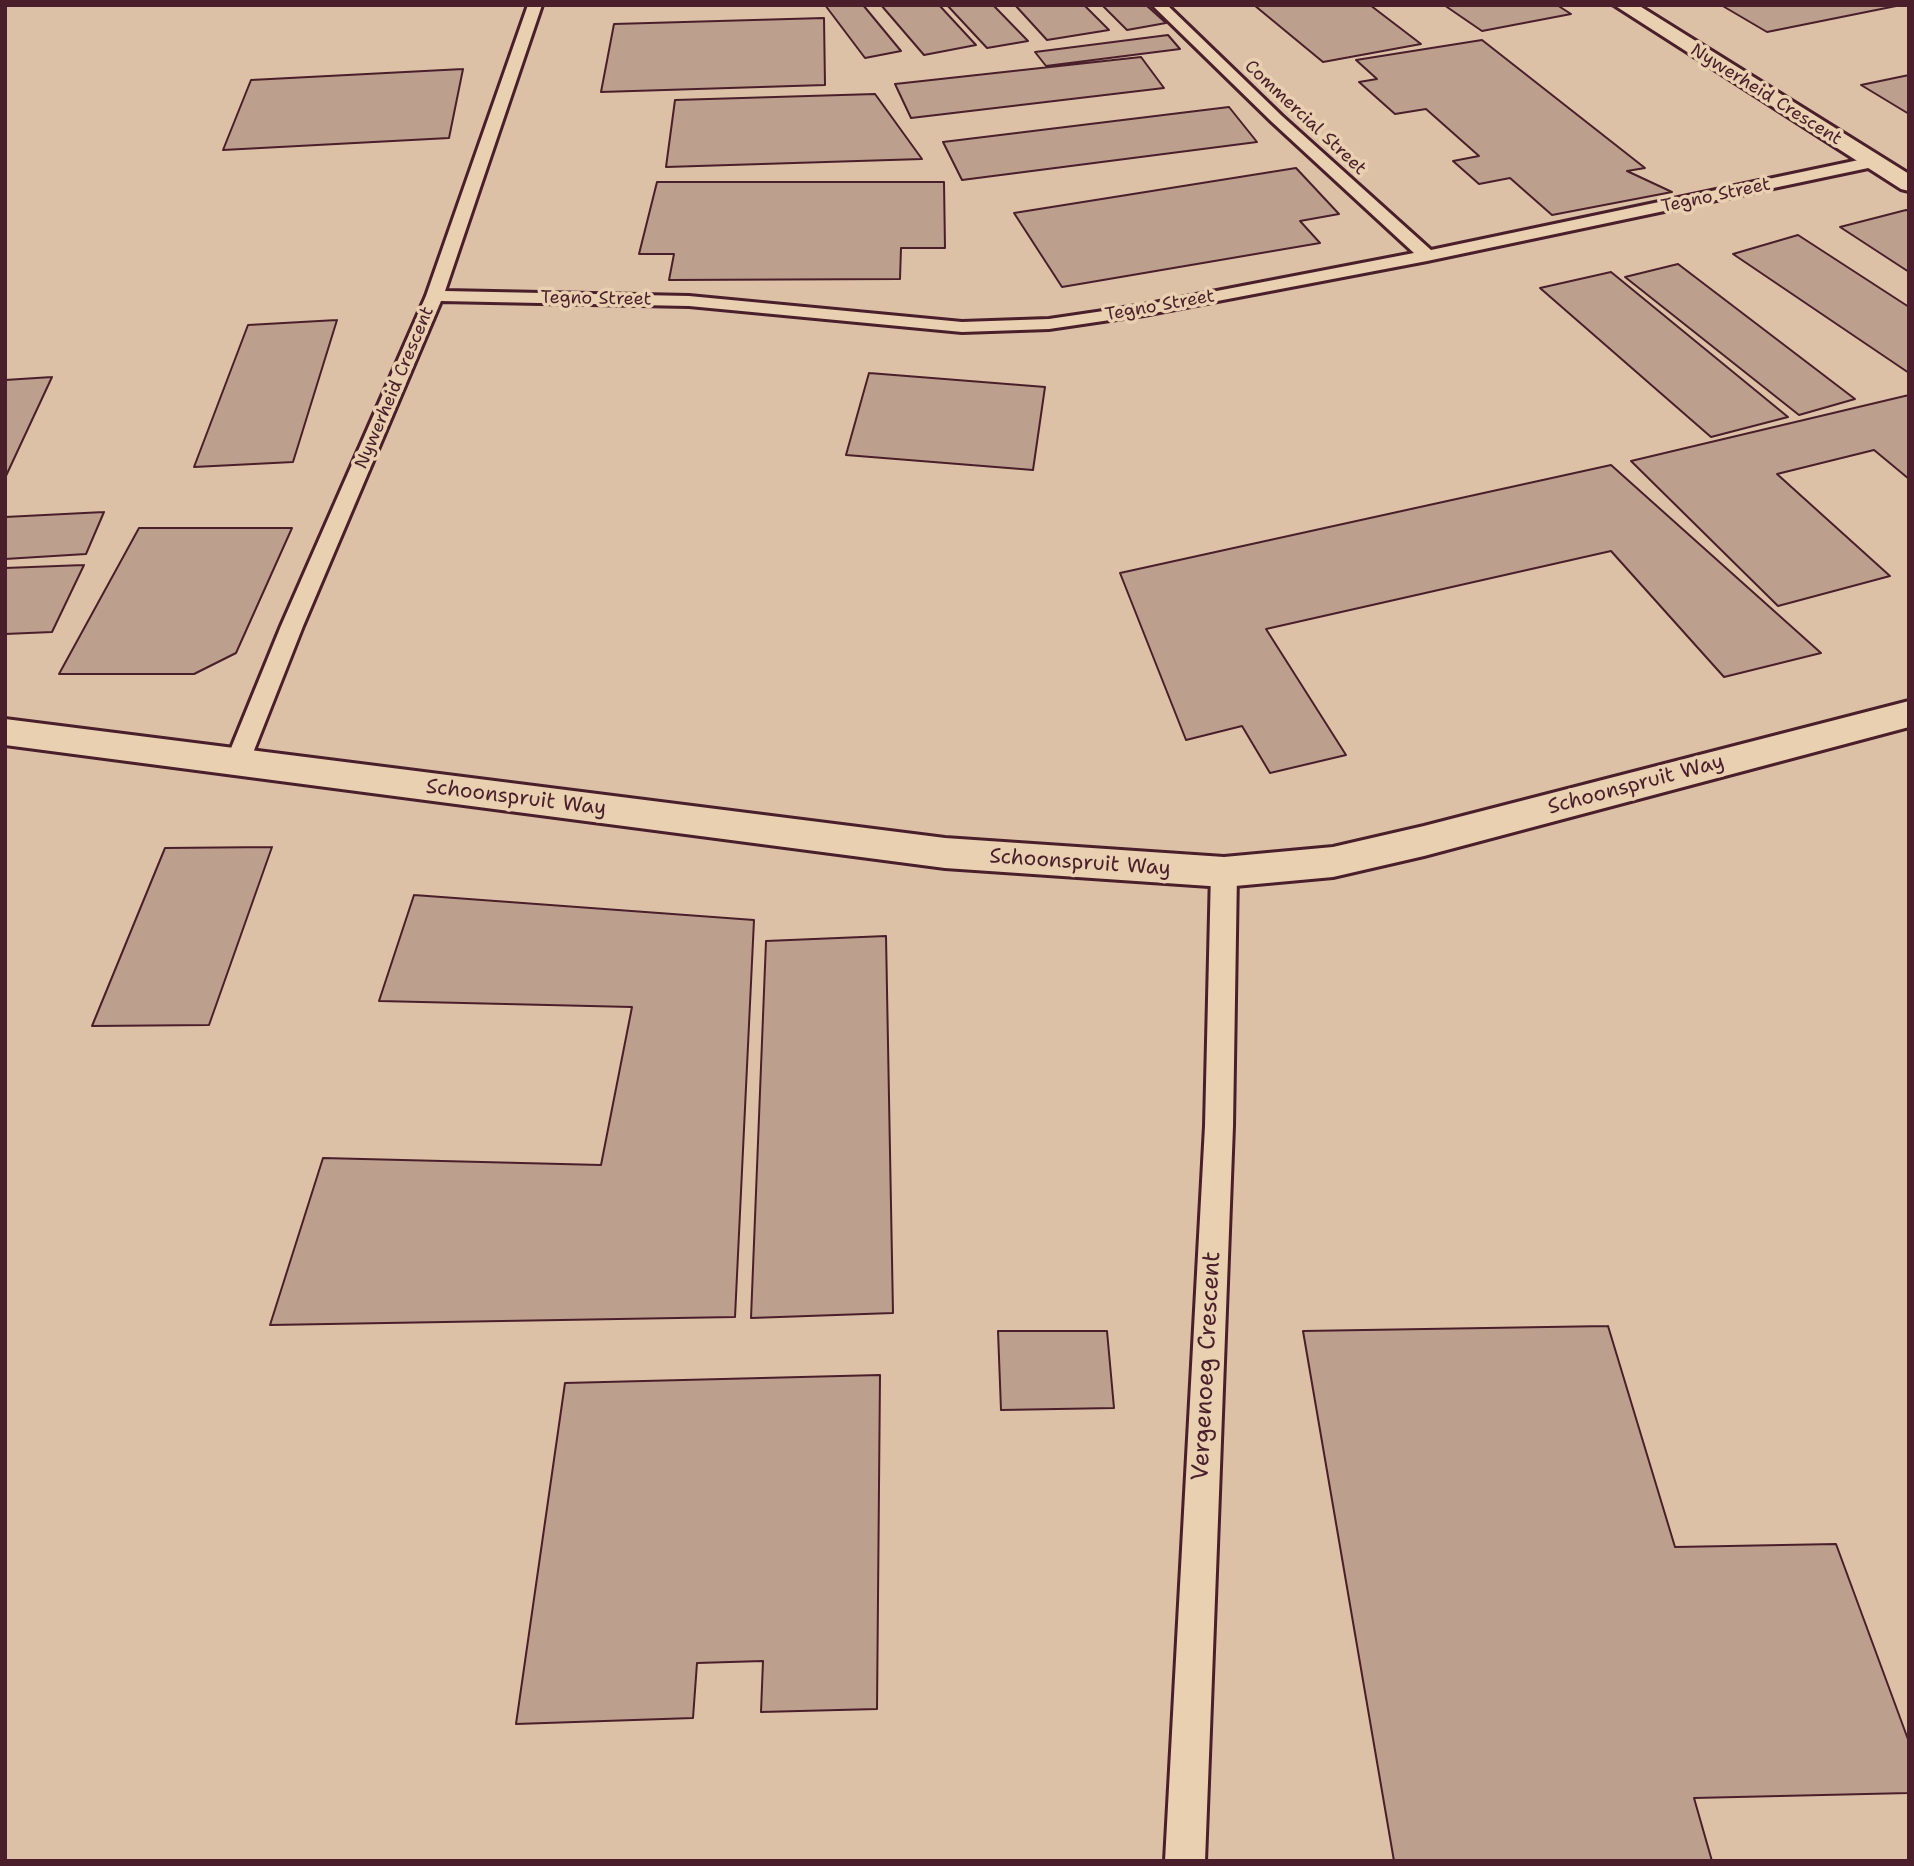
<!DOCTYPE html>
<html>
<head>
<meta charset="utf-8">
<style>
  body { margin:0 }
  #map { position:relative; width:1914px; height:1866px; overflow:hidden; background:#e9d0b1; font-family:"Shantell Sans",sans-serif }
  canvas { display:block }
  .frame { position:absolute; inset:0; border:7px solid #4a1f2b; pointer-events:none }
</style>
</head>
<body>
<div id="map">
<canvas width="1914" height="1866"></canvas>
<div class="frame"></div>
</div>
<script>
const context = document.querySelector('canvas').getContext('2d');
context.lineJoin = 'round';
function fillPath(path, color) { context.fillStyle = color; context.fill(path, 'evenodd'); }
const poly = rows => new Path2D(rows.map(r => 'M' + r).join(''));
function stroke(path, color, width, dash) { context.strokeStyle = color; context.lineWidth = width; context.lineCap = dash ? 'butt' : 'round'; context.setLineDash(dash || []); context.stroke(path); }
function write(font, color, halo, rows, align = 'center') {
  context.font = font + ' "Shantell Sans",sans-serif'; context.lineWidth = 7; context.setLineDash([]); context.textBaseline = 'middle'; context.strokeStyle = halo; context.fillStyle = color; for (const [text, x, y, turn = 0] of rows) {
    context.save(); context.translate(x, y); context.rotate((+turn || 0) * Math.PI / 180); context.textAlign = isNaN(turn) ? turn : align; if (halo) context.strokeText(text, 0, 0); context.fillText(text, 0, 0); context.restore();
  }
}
fillPath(poly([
  [5,5,1909,5,1909,1861,5,1861]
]), '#dcc1a6');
const building = poly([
  [825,5,863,5,901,51,865,58,825,5],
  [881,5,939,5,976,45,924,55,881,5],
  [947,5,993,5,1028,41,987,48,947,5],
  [1015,5,1084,5,1109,30,1047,40,1015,5],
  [1102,5,1146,5,1166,23,1127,30,1102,5],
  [1254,5,1370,5,1421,44,1323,62,1254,5],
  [1444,5,1557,5,1571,14,1482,31,1444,5],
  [1721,5,1901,5,1767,32,1721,5],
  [824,18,825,85,601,92,614,24,824,18],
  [1168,35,1180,49,1046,66,1035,52,1168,35],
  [1482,40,1645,168,1627,171,1672,192,1552,215,1510,178,1479,184,1453,161,1479,156,1426,109,1395,114,1359,82,1377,79,1356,60,1482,40],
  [1141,57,1164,88,911,118,895,84,1141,57],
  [463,69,449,138,223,150,251,80,463,69],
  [1909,75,1909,114,1861,85,1909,75],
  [875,94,922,159,666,167,675,100,875,94],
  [1229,107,1257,142,962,180,943,142,1229,107],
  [1296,168,1339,214,1300,221,1320,243,1062,287,1014,213,1296,168],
  [657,182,944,182,945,248,901,248,900,279,669,280,674,254,639,254,657,182],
  [1906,210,1909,211,1909,272,1840,227,1906,210],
  [1798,235,1909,307,1909,373,1733,254,1798,235],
  [1678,264,1855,399,1799,415,1625,277,1678,264],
  [1611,272,1788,417,1711,437,1540,288,1611,272],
  [337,320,293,462,194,467,248,325,337,320],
  [869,373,1045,387,1033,470,846,455,869,373],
  [52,377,5,478,5,380,52,377],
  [1909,395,1909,479,1874,450,1777,474,1890,576,1778,606,1631,461,1909,395],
  [1611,465,1821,653,1724,677,1611,551,1266,629,1346,755,1270,773,1242,726,1186,740,1120,573,1611,465],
  [104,512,86,554,5,559,5,517,104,512],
  [139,528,292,528,236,653,194,674,59,674,139,528],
  [84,565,52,632,5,634,5,568,84,565],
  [272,847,209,1025,92,1026,165,848,272,847],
  [414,895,754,920,735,1317,270,1325,323,1158,601,1165,632,1007,379,1001,414,895],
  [886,936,893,1313,751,1318,766,941,886,936],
  [1608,1326,1675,1547,1836,1544,1909,1742,1909,1793,1694,1798,1712,1861,1394,1861,1303,1331,1608,1326],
  [998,1331,1107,1331,1114,1408,1001,1410,998,1331],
  [880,1375,877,1709,761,1712,763,1661,697,1663,693,1718,516,1724,565,1383,880,1375]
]);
fillPath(building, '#bc9f8c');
stroke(building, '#4a1f2b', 2);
const service = poly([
  [528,5,542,5,445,291,689,296,962,322,1049,319,1144,305,1414,253,1272,122,1152,5,1167,5,1282,116,1431,250,1873,157,1881,162,1873,167,1427,261,1144,315,1049,329,962,332,689,306,441,301,303,626,249,763,245,769,237,772,229,769,225,763,281,626,426,296,528,5],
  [1224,862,1233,865,1237,872,1233,1126,1205,1861,1165,1861,1205,1126,1211,872,1215,865,1224,862]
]);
const minor = poly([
  [1614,5,1638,5,1909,174,1909,191,1901,189,1614,5],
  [1909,701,1909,727,1424,856,1333,877,1224,887,945,868,5,745,5,719,945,838,1224,857,1333,847,1424,826,1909,701]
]);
stroke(service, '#4a1f2b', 6);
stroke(minor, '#4a1f2b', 6);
fillPath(service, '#e9d0b1');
fillPath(minor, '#e9d0b1');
write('18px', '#4a1f2b', '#e9d0b1', [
  ["Nywerheid Crescent",1766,95,32],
  ["Commercial Street",1305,118,43],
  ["Tegno Street",1716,196,-12],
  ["Tegno Street",596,299,1],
  ["Tegno Street",1160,306,-10],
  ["Nywerheid Crescent",395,388,-67]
]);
write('21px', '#4a1f2b', '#e9d0b1', [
  ["Schoonspruit Way",1636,785,-15],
  ["Schoonspruit Way",516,798,7],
  ["Schoonspruit Way",1080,863,4]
]);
write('24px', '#4a1f2b', '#e9d0b1', [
  ["Vergenoeg Crescent",1207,1366,-87]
]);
</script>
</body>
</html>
